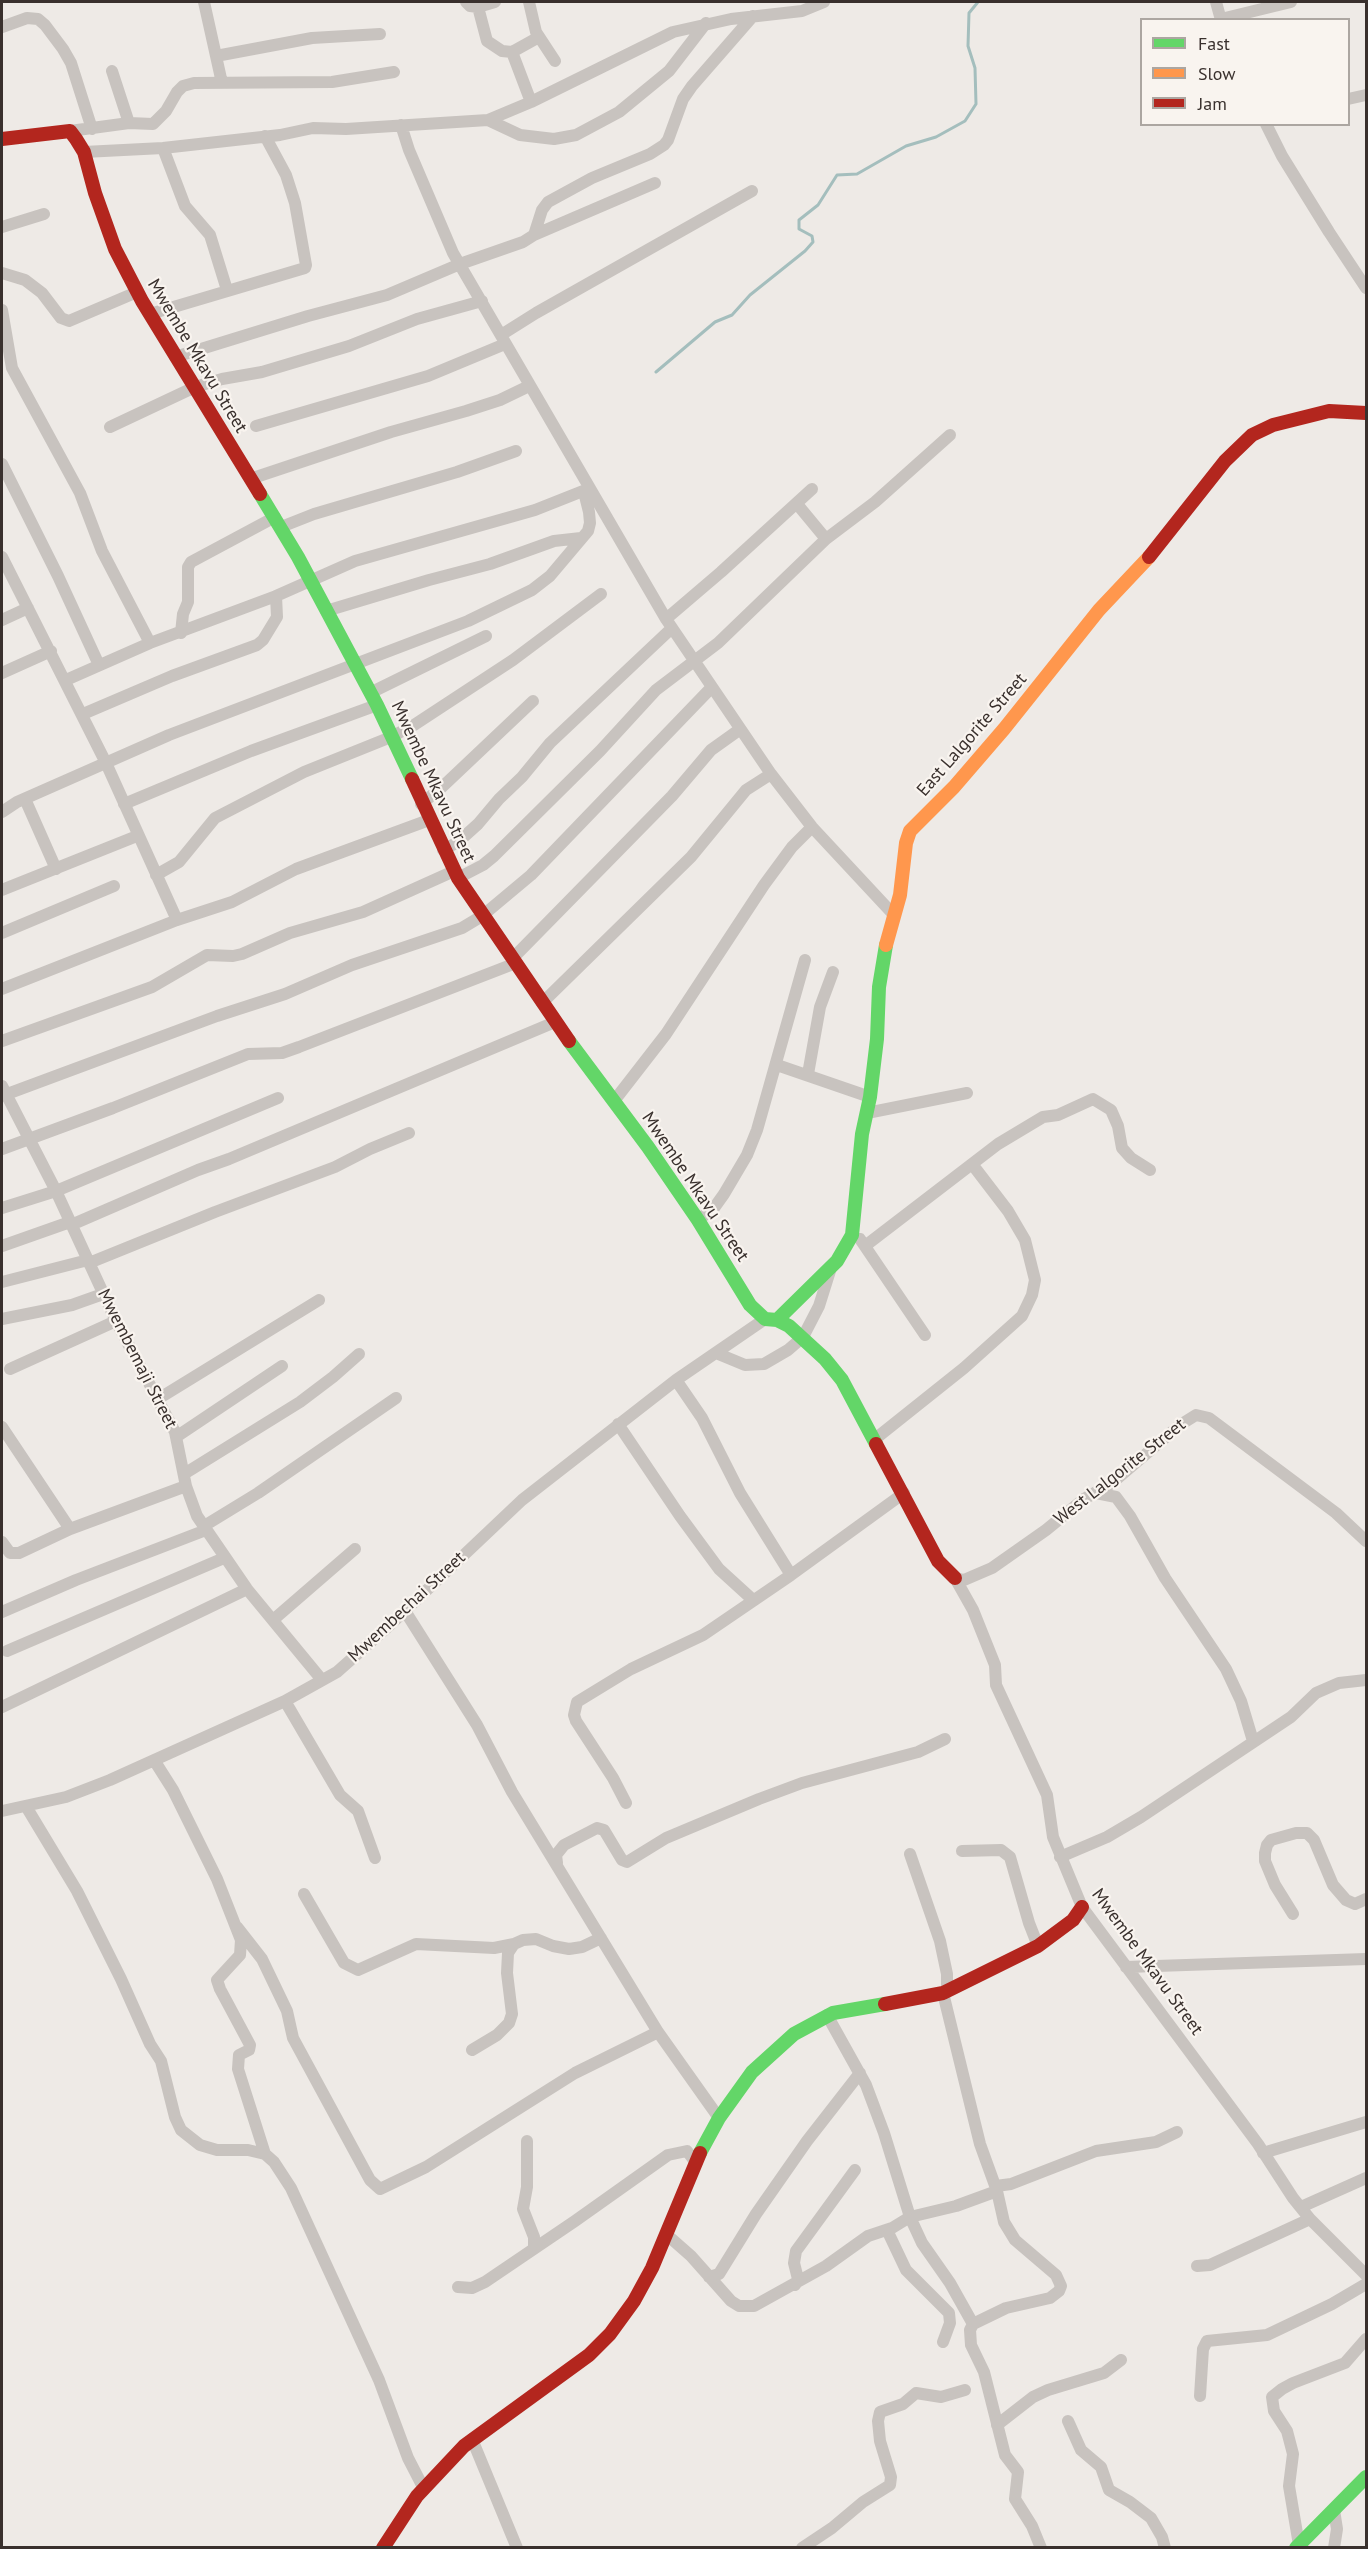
<!DOCTYPE html>
<html>
<head>
<meta charset="utf-8">
<style>
  body { margin:0 }
  #map { position:relative; width:1368px; height:2549px; overflow:hidden; background:#eeeae6; font-family:"PT Sans",sans-serif }
  canvas { display:block }
  .frame { position:absolute; inset:0; border:3px solid #39302d; pointer-events:none }
  .legend { position:absolute; left:1140px; top:18px; width:210px; height:108px; box-sizing:border-box; background:#f9f4ef; border:2px solid #aca6a1; margin:0; padding:8px 10px; list-style:none; font-size:18px; color:#39302d }
  .legend li { display:flex; align-items:center; gap:12px; height:30px }
  .legend b { width:30px; border:2px solid #aca6a1 }
</style>
</head>
<body>
<div id="map">
<canvas width="1368" height="2549"></canvas>
<div class="frame"></div>
<ul class="legend">
<li><b style="height:8px;background:#63d668"></b>Fast</li>
<li><b style="height:8px;background:#ff974d"></b>Slow</li>
<li><b style="height:8px;background:#b3261e"></b>Jam</li>
</ul>
</div>
<script>
const context = document.querySelector('canvas').getContext('2d');
context.lineJoin = 'round';
const poly = rows => new Path2D(rows.map(r => 'M' + r).join(''));
function stroke(path, color, width, dash) { context.strokeStyle = color; context.lineWidth = width; context.lineCap = dash ? 'butt' : 'round'; context.setLineDash(dash || []); context.stroke(path); }
function write(font, color, halo, rows, align = 'center') {
  context.font = font + ' "PT Sans",sans-serif'; context.lineWidth = 4.5; context.setLineDash([]); context.textBaseline = 'middle'; context.strokeStyle = halo; context.fillStyle = color; for (const [text, x, y, turn = 0] of rows) {
    context.save(); context.translate(x, y); context.rotate((+turn || 0) * Math.PI / 180); context.textAlign = isNaN(turn) ? turn : align; if (halo) context.strokeText(text, 0, 0); context.fillText(text, 0, 0); context.restore();
  }
}
stroke(poly([
  [656,372,715,322,732,315,750,295,805,251,813,242,812,236,799,229,799,220,818,205,837,175,857,174,906,146,936,137,965,121,976,104,975,68,968,46,969,13,978,2]
]), '#a4bebd', 3);
stroke(poly([
  [204,2,222,83],
  [466,2,470,6,478,7,495,2],
  [529,2,536,32,555,61],
  [1216,2,1221,20],
  [478,7,487,41,502,51,512,52,539,37],
  [1221,19,1291,2],
  [2,27,27,18,38,19,45,25,63,49,71,63,92,129],
  [512,52,531,102],
  [216,56,312,38,380,34],
  [112,71,129,123],
  [1348,99,1366,95],
  [488,120,531,102,673,32,731,19,802,11,824,2],
  [1266,124,1282,156,1329,232,1366,288],
  [401,125,409,150,453,253,666,619,771,774,812,827,893,914],
  [70,131,129,123,153,124,166,111,177,92,183,86,194,83,332,82,394,72],
  [163,148,185,206,210,235,227,290],
  [84,152,163,148,280,135,313,128,346,129,488,120,520,135,554,139,576,135,619,112,669,71,706,23],
  [2,227,44,214],
  [534,235,655,183],
  [2,273,25,280,42,293,61,318,69,321,137,292],
  [2,310,12,368,80,493,102,551,150,643],
  [150,314,305,268,306,265,295,203,286,175,265,136],
  [501,335,536,313,752,191],
  [175,357,308,316,387,295,460,264,523,242,534,235,542,210,548,202,592,178,650,154,664,145,668,140,683,99,692,86,753,16],
  [256,426,428,376,505,344],
  [110,427,195,387,222,379,262,372,349,346,417,319,482,301],
  [2,464,58,576,99,665],
  [250,479,391,432,466,411,500,400,529,386],
  [797,504,826,539],
  [281,527,314,514,457,472,516,451],
  [2,557,106,763,177,920],
  [326,611,429,580,490,564,554,541,581,538],
  [666,619,721,572,812,489],
  [2,620,28,608],
  [181,633,183,614,188,602,188,567,191,562,275,517],
  [2,673,51,651],
  [66,680,150,643,276,596,355,561,535,510,588,489],
  [370,693,486,636],
  [83,714,172,676,257,645,263,640,277,617,276,596],
  [25,799,56,869],
  [124,804,251,751,377,705],
  [421,804,440,789,533,701],
  [2,812,17,802,169,735,468,621,532,590,550,576,588,531,590,523,589,512,584,492],
  [443,850,458,842,478,824,499,799,522,777,550,743,672,628],
  [156,875,179,862,215,818,304,772,391,737,414,725,513,660,601,594],
  [458,878,483,865,494,856,600,751,656,690,718,643,826,539,875,502,950,435],
  [2,890,137,836],
  [2,933,114,886],
  [512,959,672,796,711,750,739,730],
  [2,989,177,920,232,902,296,869,429,820],
  [542,1003,691,857,746,790,771,774],
  [2,1041,152,987,207,955,233,956,242,954,290,933,363,912,454,871],
  [777,1065,870,1097],
  [808,1074,820,1007,833,972],
  [2,1086,56,1191,116,1321,175,1432,186,1486,197,1516,247,1589,322,1680],
  [2,1096,217,1016,285,994,352,965,462,928,482,916,531,875,712,687],
  [614,1101,666,1034,764,885,792,847,812,827],
  [867,1113,967,1093],
  [2,1149,113,1108,248,1054,282,1053,299,1047,516,963],
  [2,1208,56,1191,278,1098],
  [698,1220,714,1208,724,1194,747,1155,757,1130,805,960],
  [71,1225,198,1170,229,1159,555,1022],
  [860,1239,925,1335],
  [2,1246,70,1222],
  [865,1246,998,1144,1043,1117,1058,1115,1093,1099,1111,1110,1118,1126,1122,1148,1131,1158,1150,1170],
  [89,1263,215,1212,335,1167,370,1149,409,1133],
  [2,1282,88,1260],
  [2,1319,72,1305,103,1294],
  [716,1353,745,1365,764,1364,788,1350,803,1337,819,1306,830,1271],
  [10,1369,116,1321],
  [676,1380,702,1418,740,1493,791,1575],
  [158,1399,319,1300],
  [618,1424,680,1516,719,1569,753,1600],
  [2,1427,70,1529],
  [176,1437,282,1366],
  [875,1439,964,1368,1022,1316,1032,1295,1035,1280,1025,1240,1008,1211,972,1164],
  [184,1474,300,1402,333,1377,359,1354],
  [1096,1493,1116,1497,1130,1516,1165,1578,1226,1669,1241,1701,1253,1741],
  [204,1526,258,1493,396,1398],
  [2,1542,10,1553,19,1553,70,1529,186,1486],
  [955,1578,973,1610,995,1665,996,1685,1047,1795,1053,1837,1082,1907,1258,2144,1293,2198,1310,2219,1366,2275],
  [955,1578,964,1580,992,1568,1046,1530,1084,1499,1112,1483,1180,1425,1196,1415,1209,1418,1336,1513,1366,1541],
  [405,1611,477,1725,512,1792,658,2032,719,2118],
  [2,1612,76,1580,206,1530],
  [273,1620,355,1549],
  [7,1651,224,1558],
  [285,1701,340,1795,358,1811,375,1858],
  [2,1707,247,1589],
  [154,1760,173,1790,217,1879,241,1940,240,1955,217,1980,220,1989,250,2045,249,2050,239,2055,238,2069,265,2154],
  [626,1803,613,1778,576,1721,574,1715,577,1702,631,1669,703,1635,791,1575,904,1493],
  [27,1808,77,1891,121,1979,150,2044,161,2061,175,2117,181,2130,200,2145,217,2150,248,2150,265,2154,274,2162,291,2188,379,2380,408,2458,424,2489],
  [2,1811,66,1797,110,1780,285,1701,337,1672,391,1624,522,1500,676,1380,765,1319],
  [962,1851,1001,1850,1010,1857,1029,1923,1038,1946],
  [910,1854,940,1941,947,1974,947,1991],
  [1060,1857,1107,1837,1141,1817,1291,1717,1316,1693,1339,1683,1366,1680],
  [557,1863,556,1855,564,1845,597,1828,604,1830,622,1860,627,1862,666,1838,759,1799,802,1783,918,1752,945,1739],
  [304,1894,344,1963,358,1970,416,1944,494,1948,514,1944],
  [1293,1914,1275,1885,1265,1861,1265,1853,1267,1845,1271,1840,1296,1833,1307,1833,1314,1840,1333,1885,1346,1900,1355,1904,1366,1899],
  [237,1927,262,1959,287,2011,293,2038,370,2180,380,2189,426,2167,575,2073,658,2032],
  [1126,1967,1366,1959],
  [827,2015,866,2085,884,2133,910,2217,922,2243,950,2283,973,2324,1006,2308,1050,2298,1059,2291,1061,2286,1056,2275,1015,2240,1004,2222,997,2191,980,2144,943,1993],
  [472,2050,497,2035,509,2023,512,2014,507,1973,508,1953,514,1944,523,1940,536,1939,553,1946,569,1949,582,1947,601,1938],
  [527,2141,527,2187,523,2209,534,2237,534,2249],
  [1263,2153,1366,2122],
  [996,2186,1011,2184,1096,2151,1156,2142,1177,2132],
  [1301,2207,1366,2178],
  [887,2230,906,2270,949,2313,950,2323,943,2342],
  [666,2234,691,2256,731,2301,739,2306,754,2306,826,2266,868,2236,892,2228,910,2217,956,2206,997,2191],
  [1197,2266,1210,2265,1310,2219],
  [709,2277,719,2274,756,2214,807,2141,860,2073],
  [795,2285,798,2279,794,2263,796,2251,855,2170],
  [458,2287,472,2288,485,2282,575,2221,668,2155,687,2151,696,2163],
  [973,2324,970,2330,971,2345,984,2372,1005,2455,1018,2472,1015,2499,1032,2526,1041,2548],
  [1200,2396,1203,2349,1207,2341,1267,2335,1332,2304,1366,2284],
  [1068,2421,1081,2450,1101,2467,1109,2490,1130,2502,1151,2518,1162,2537,1165,2548],
  [997,2425,1033,2397,1048,2390,1104,2373,1121,2360],
  [472,2439,517,2548],
  [1334,2510,1337,2529,1334,2548],
  [1299,2545,1289,2486,1293,2454,1287,2431,1274,2411,1272,2397,1282,2389,1293,2383,1345,2363,1366,2339],
  [802,2548,832,2528,863,2502,890,2485,891,2477,880,2441,878,2421,880,2412,903,2404,916,2393,941,2397,965,2390]
]), '#c8c3bf', 12);
stroke(poly([
  [260,494,298,557,377,705,412,779],
  [569,1041,648,1147,698,1220,750,1305,765,1319,777,1320,789,1326,825,1359,842,1380,876,1444],
  [777,1320,837,1261,852,1235,862,1134,870,1097,877,1039,879,987,886,945],
  [700,2153,719,2118,752,2072,794,2034,833,2013,885,2004],
  [1296,2548,1366,2477]
]), '#63d668', 14);
stroke(poly([
  [886,945,900,895,906,843,910,831,954,787,1004,729,1099,610,1149,557]
]), '#ff974d', 14);
stroke(poly([
  [2,139,70,131,76,139,84,152,95,193,115,249,142,301,260,494],
  [1149,557,1225,461,1252,435,1273,425,1329,411,1366,413],
  [412,779,458,878,569,1041],
  [876,1444,938,1561,955,1578],
  [885,2004,943,1993,1038,1946,1073,1920,1082,1907],
  [383,2548,417,2496,464,2446,589,2355,610,2334,634,2301,652,2268,700,2153]
]), '#b3261e', 14);
write('18px', '#39302d', '#f9f4ef', [
  ["Mwembe Mkavu Street",197,356,59],
  ["East Lalgorite Street",972,735,-49],
  ["Mwembe Mkavu Street",433,782,65],
  ["Mwembe Mkavu Street",695,1187,56],
  ["Mwembemaji Street",137,1359,63],
  ["West Lalgorite Street",1120,1472,-38],
  ["Mwembechai Street",407,1607,-43],
  ["Mwembe Mkavu Street",1147,1962,54]
]);
</script>
</body>
</html>
